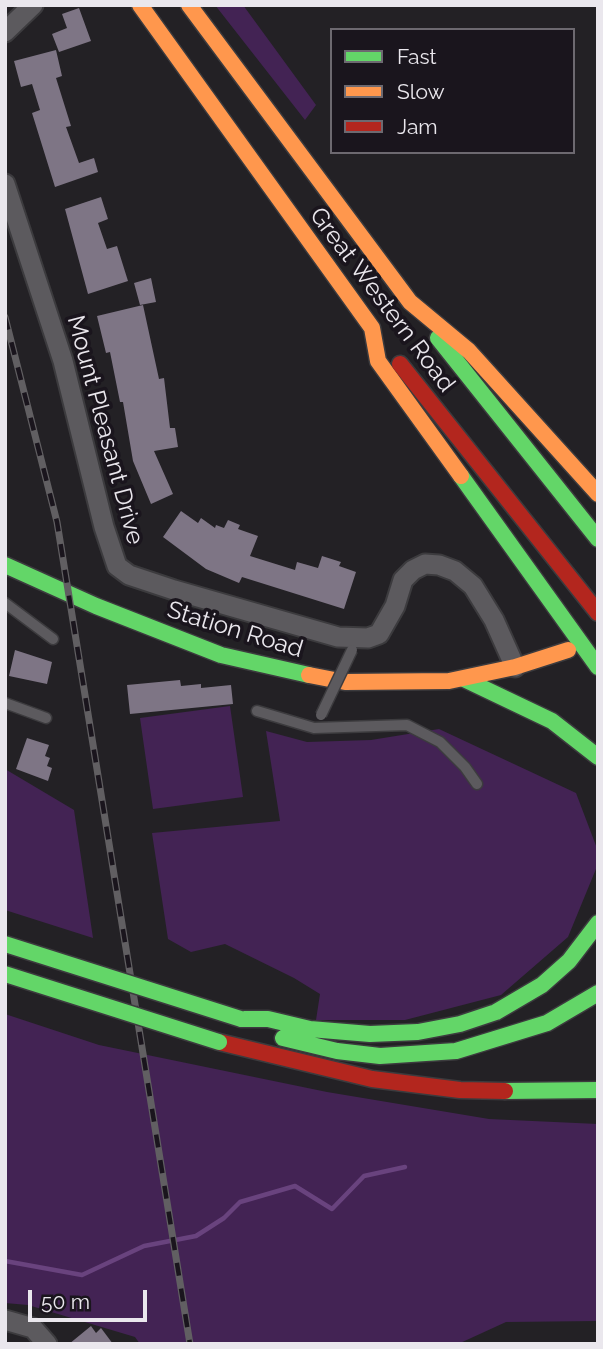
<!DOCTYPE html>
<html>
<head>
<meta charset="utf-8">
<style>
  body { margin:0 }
  #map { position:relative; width:603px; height:1349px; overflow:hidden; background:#232125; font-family:Raleway,sans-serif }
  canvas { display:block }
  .frame { position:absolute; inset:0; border:7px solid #eae7ed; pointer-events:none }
  .legend { position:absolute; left:330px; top:28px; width:245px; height:126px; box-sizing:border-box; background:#1a151d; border:2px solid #6d6970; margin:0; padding:9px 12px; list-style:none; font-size:21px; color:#eae7ed }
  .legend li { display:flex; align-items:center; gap:14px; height:35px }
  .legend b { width:35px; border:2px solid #6d6970 }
  .scale { position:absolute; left:28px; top:1290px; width:119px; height:32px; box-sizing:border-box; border:4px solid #eae7ed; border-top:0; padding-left:9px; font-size:21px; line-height:24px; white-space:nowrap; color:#eae7ed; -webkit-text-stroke:5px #1a151d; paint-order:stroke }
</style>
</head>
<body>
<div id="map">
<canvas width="603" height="1349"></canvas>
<div class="frame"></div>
<ul class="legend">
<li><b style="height:9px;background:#63d668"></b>Fast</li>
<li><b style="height:9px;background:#ff974d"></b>Slow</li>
<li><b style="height:9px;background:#b3261e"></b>Jam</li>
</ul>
<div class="scale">50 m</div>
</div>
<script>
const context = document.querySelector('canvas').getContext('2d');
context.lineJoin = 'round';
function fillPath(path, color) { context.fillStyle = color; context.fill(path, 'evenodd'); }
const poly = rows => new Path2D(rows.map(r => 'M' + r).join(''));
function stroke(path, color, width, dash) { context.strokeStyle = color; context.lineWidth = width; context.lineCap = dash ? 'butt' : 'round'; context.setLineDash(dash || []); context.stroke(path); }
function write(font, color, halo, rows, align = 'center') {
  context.font = font + ' Raleway,sans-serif'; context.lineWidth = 7; context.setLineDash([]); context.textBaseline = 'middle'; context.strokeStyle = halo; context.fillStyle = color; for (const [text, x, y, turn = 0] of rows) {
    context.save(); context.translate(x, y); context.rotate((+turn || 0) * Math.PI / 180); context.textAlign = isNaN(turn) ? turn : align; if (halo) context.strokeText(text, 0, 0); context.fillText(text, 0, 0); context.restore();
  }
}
fillPath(poly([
  [215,5,243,5,316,105,305,120],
  [230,706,243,797,153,809,140,718],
  [439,729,576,793,598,851,598,864,568,937,501,995,405,1020,316,1020,320,994,294,978,225,944,191,952,168,939,152,833,280,821,266,731,307,742,371,740],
  [5,769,74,810,93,938,5,910],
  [5,1014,99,1045,327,1092,489,1119,598,1124,598,1321,506,1322,458,1344,140,1344,135,1337,28,1305,5,1303]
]), '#432354');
stroke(poly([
  [5,1261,82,1275,144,1246,196,1236,224,1218,240,1202,295,1186,332,1209,364,1176,405,1167]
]), '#69437e', 4.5);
fillPath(poly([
  [79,8,91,41,59,52,52,34,67,28,62,14],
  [56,50,62,76,56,78,71,126,66,127,79,163,94,158,98,172,55,187,32,113,40,110,32,84,21,87,14,61],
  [101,197,108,219,98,223,107,249,117,246,128,281,88,294,65,209],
  [151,278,156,302,140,305,134,283],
  [143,305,159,379,164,378,170,428,175,428,178,447,154,451,173,494,151,504,133,461,123,402,120,402,110,352,106,353,97,316],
  [181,511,198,523,201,518,215,528,216,525,224,528,228,520,240,525,238,529,258,536,250,556,295,570,297,562,318,568,322,556,341,562,339,566,356,572,344,609,242,577,239,583,206,569,163,537],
  [15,650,52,662,47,684,9,676],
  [180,680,181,686,201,684,201,688,231,685,233,704,130,714,127,685],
  [27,738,49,745,45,756,50,758,47,766,52,768,48,781,16,769],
  [91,1326,96,1333,101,1328,113,1344,69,1344]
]), '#7e7585');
const lane = poly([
  [5,603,53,639],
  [5,703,46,718],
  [257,711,314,728,407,725,440,742,465,767,477,784]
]);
const street = poly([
  [5,32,33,5],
  [5,184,63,361,104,527,117,566,129,575,174,590,338,637,368,638,379,634,395,606,403,580,413,570,425,564,439,565,455,571,473,586,494,620,515,667],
  [5,1320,33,1328,47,1344]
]);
const fast = poly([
  [438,338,598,539],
  [461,476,598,667],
  [5,565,96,606,221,655,309,675],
  [464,679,552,721,598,757],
  [241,1019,268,1019,310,1029,370,1034,418,1032,460,1024,496,1012,542,985,569,961,598,923],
  [283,1038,337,1051,380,1056,456,1051,547,1023,598,993],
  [505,1091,598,1090]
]);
const slow = poly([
  [140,5,372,328,378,361,461,476],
  [189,5,410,302,469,351,598,494],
  [309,675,345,682,449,681,515,667,568,650]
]);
const jam = poly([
  [400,364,598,613],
  [219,1042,372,1079,460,1090,505,1091]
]);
stroke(lane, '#3c3b3e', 13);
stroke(street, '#3c3b3e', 23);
stroke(fast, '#3c3b3e', 19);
stroke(slow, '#3c3b3e', 19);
stroke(jam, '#3c3b3e', 19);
stroke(lane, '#5c5a5e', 10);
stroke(street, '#5c5a5e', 19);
stroke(fast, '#63d668', 16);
stroke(slow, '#ff974d', 16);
stroke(jam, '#b3261e', 16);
const rail = poly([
  [5,317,57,522,190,1344]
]);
stroke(rail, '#615f62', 7);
stroke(rail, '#1a151d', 4.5, [13]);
const laneBridge = poly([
  [321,715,352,650]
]);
const fastBridge = poly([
  [5,944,241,1019],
  [5,974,219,1042]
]);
stroke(laneBridge, '#3c3b3e', 13, []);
stroke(fastBridge, '#3c3b3e', 19, []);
stroke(laneBridge, '#5c5a5e', 10);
stroke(fastBridge, '#63d668', 16);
write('24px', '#eae7ed', '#1a151d', [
  ["Great Western Road",382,300,53],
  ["Mount Pleasant Drive",105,430,75],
  ["Station Road",235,630,17]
]);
</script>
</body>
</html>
